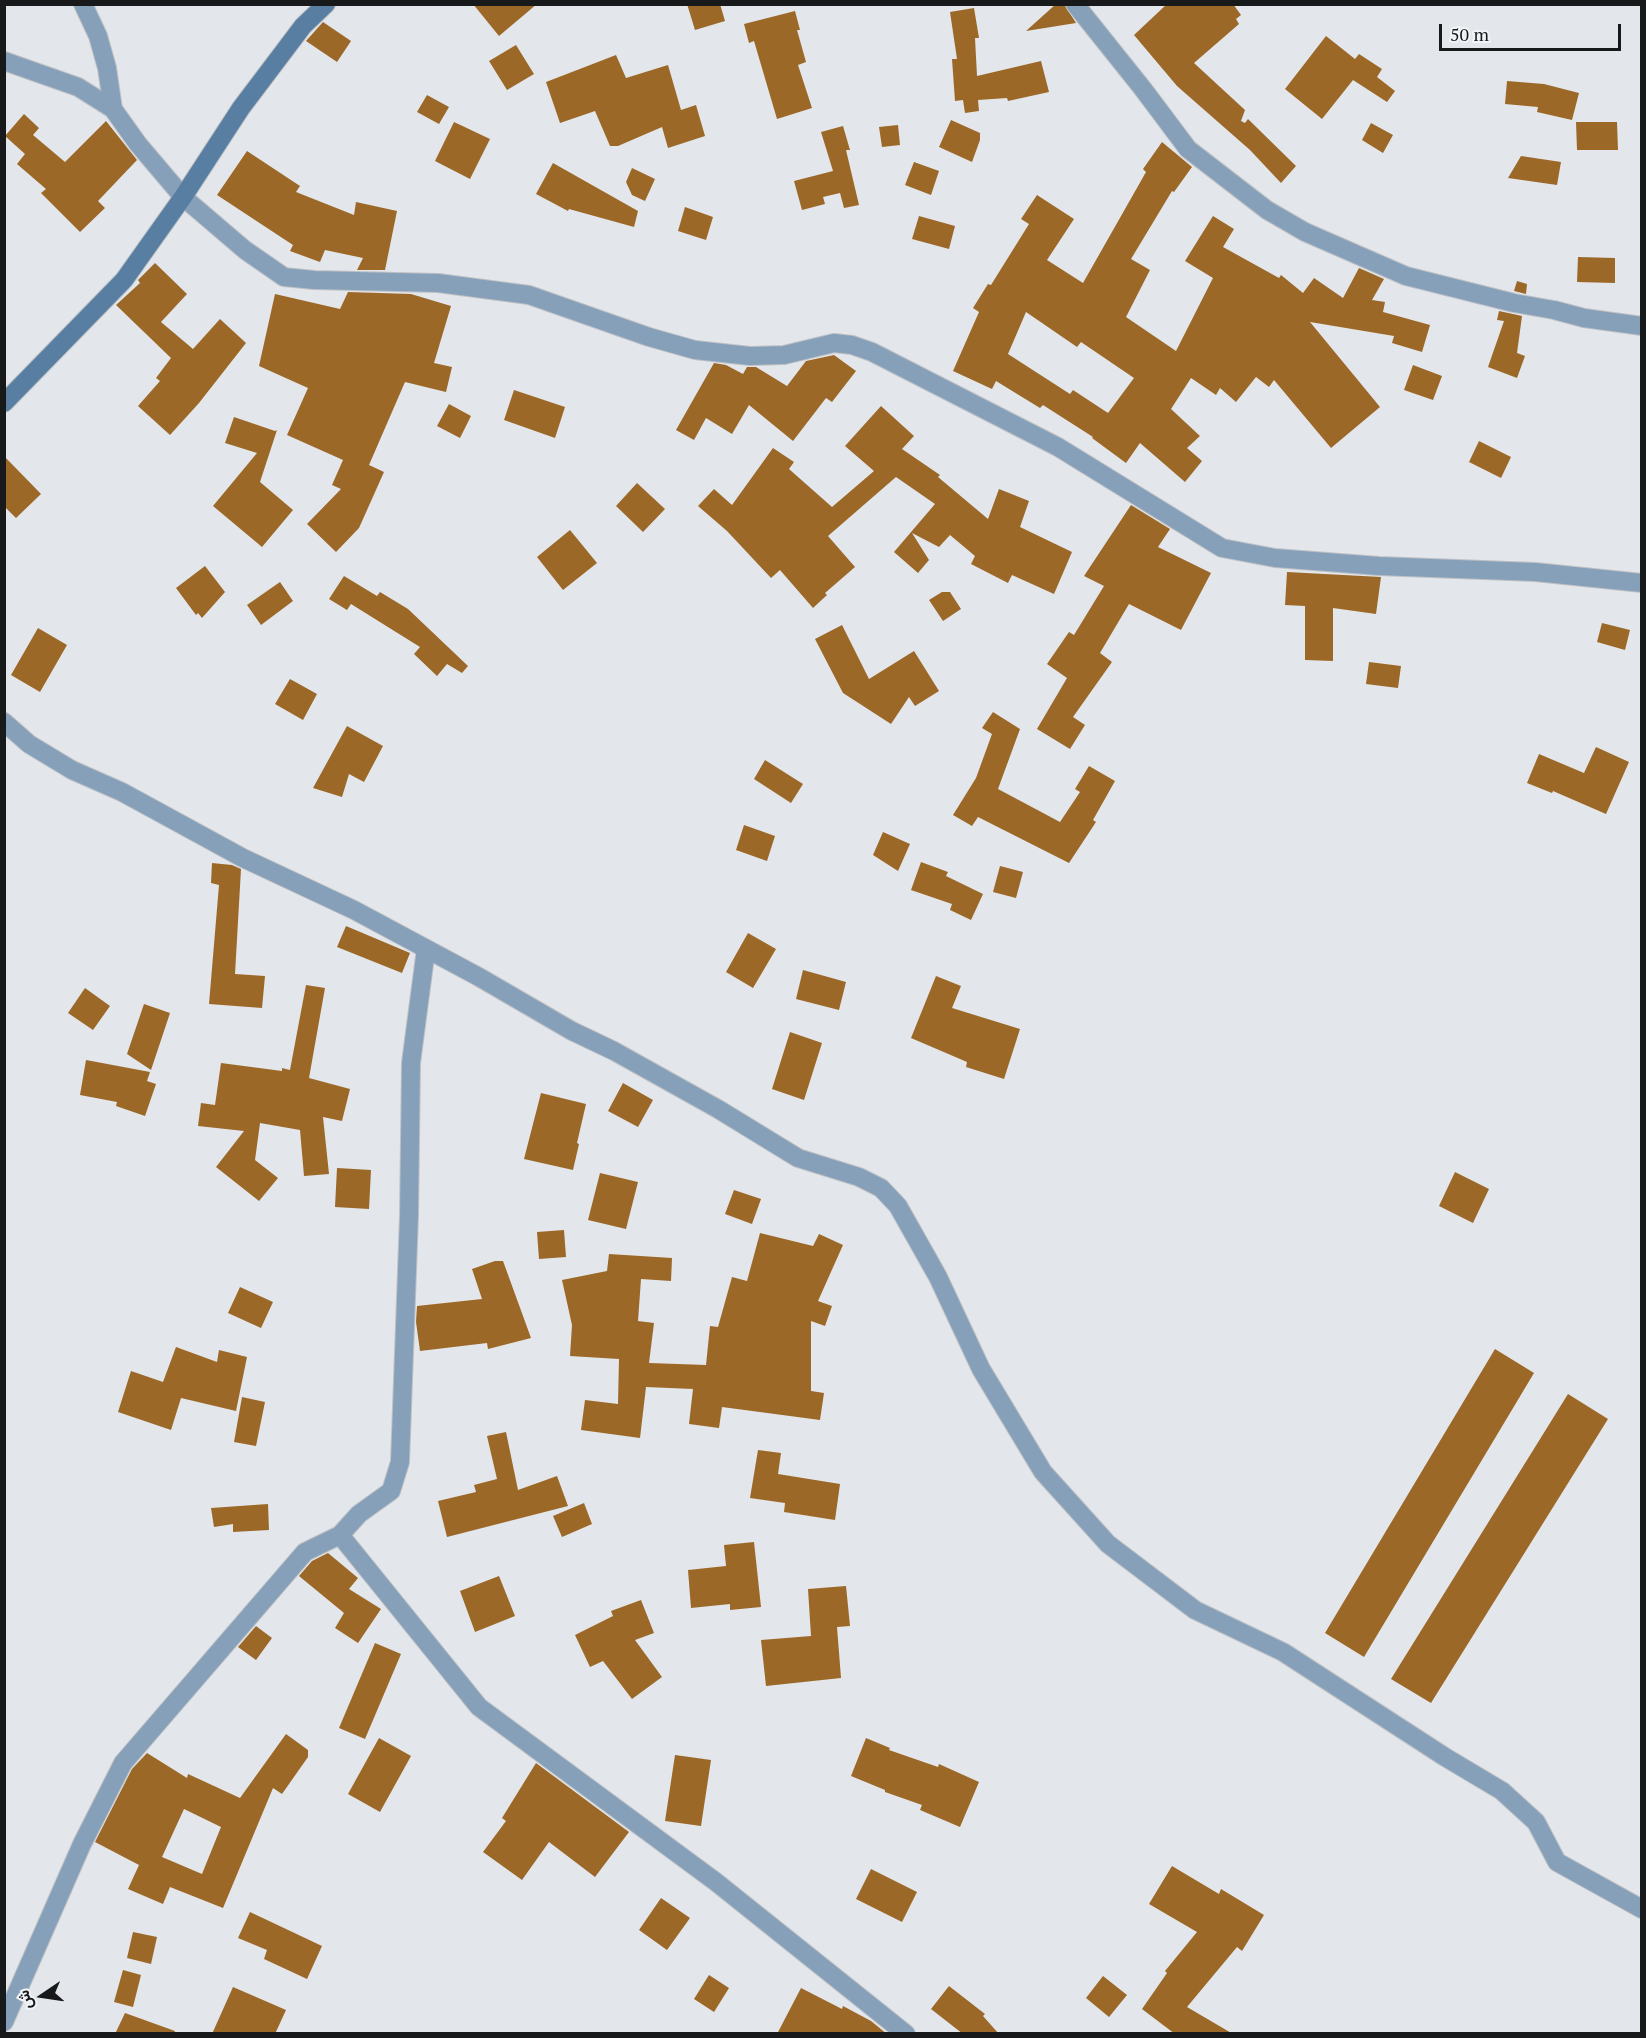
<!DOCTYPE html>
<html>
<head>
<meta charset="utf-8">
<style>
  body { margin:0 }
  #map { position:relative; width:1646px; height:2038px; overflow:hidden; background:#e3e6ea; font-family:"PT Serif",Vazirmatn,serif }
  canvas { display:block }
  .frame { position:absolute; inset:0; border:6px solid #18191a; pointer-events:none }
  .north { position:absolute; left:12px; top:1966px; width:60px; height:60px; -webkit-text-stroke:4px #f0f4f7; paint-order:stroke; rotate:257deg; font-size:16px; font-weight:700; line-height:24px; text-align:center; color:#18191a }
  .north::after { content:''; display:block; margin:auto; width:21px; height:27px; background:#18191a; clip-path:polygon(50% 0,100% 100%,50% 72%,0 100%) }
  .scale { position:absolute; left:1439px; top:24px; width:182px; height:27px; box-sizing:border-box; border:3px solid #18191a; border-top:0; padding-left:8px; font-size:18px; line-height:21px; white-space:nowrap; color:#18191a; -webkit-text-stroke:4px #f0f4f7; paint-order:stroke }
</style>
</head>
<body>
<div id="map">
<canvas width="1646" height="2038"></canvas>
<div class="frame"></div>
<div class="north">ش</div>
<div class="scale">50 m</div>
</div>
<script>
const context = document.querySelector('canvas').getContext('2d');
context.lineJoin = 'round';
function fillPath(path, color) { context.fillStyle = color; context.fill(path, 'evenodd'); }
const poly = rows => new Path2D(rows.map(r => 'M' + r).join(''));
function stroke(path, color, width, dash) { context.strokeStyle = color; context.lineWidth = width; context.lineCap = dash ? 'butt' : 'round'; context.setLineDash(dash || []); context.stroke(path); }
fillPath(poly([
  [473,4,537,4,499,36],
  [687,4,720,4,725,21,695,30],
  [1056,4,1064,4,1076,23,1026,31],
  [1167,4,1233,4,1241,15,1236,19,1239,24,1194,63,1245,110,1241,121,1245,123,1248,119,1296,166,1281,183,1250,150,1177,86,1134,35],
  [974,8,979,38,975,38,977,76,1041,61,1049,92,1008,101,1007,98,978,100,979,111,965,113,963,100,955,101,952,59,957,59,950,12],
  [795,11,800,30,797,30,806,62,798,65,812,108,777,119,754,41,749,43,744,24],
  [323,22,351,41,337,62,306,41],
  [1326,36,1355,59,1359,54,1382,69,1377,77,1395,91,1387,102,1353,80,1322,119,1285,89],
  [516,45,534,74,507,90,489,61],
  [616,55,626,78,668,65,681,110,696,105,705,136,668,148,662,127,618,146,610,146,595,111,560,123,546,82],
  [1507,81,1544,84,1579,93,1572,120,1537,112,1538,107,1505,104],
  [427,95,449,107,439,124,417,112],
  [24,114,39,128,33,135,65,162,106,121,137,160,98,201,105,208,80,232,41,193,46,189,17,164,25,154,5,136],
  [951,120,980,133,980,140,972,162,939,147],
  [454,122,490,139,470,179,435,161],
  [1576,122,1617,122,1618,150,1577,150],
  [1371,123,1393,135,1383,153,1362,140],
  [898,125,900,145,882,147,879,127],
  [843,126,850,150,846,150,859,205,844,208,840,193,823,197,825,204,802,210,794,181,833,171,821,132],
  [1162,142,1192,167,1174,192,1172,191,1131,259,1150,270,1126,317,1176,351,1213,278,1185,261,1213,216,1234,229,1223,247,1279,278,1281,275,1303,293,1314,278,1343,298,1359,268,1384,279,1372,300,1385,302,1383,312,1430,325,1422,352,1392,343,1394,336,1310,322,1380,407,1331,448,1274,380,1269,387,1256,377,1236,402,1220,388,1216,395,1191,378,1171,409,1200,436,1187,448,1202,461,1185,482,1140,443,1126,463,1092,438,1093,437,1043,405,1040,408,996,381,992,389,953,371,979,312,973,308,988,284,991,285,1029,224,1021,219,1037,195,1074,219,1047,260,1083,283,1146,172,1143,169],
  [1026,312,1077,347,1081,342,1134,378,1108,413,1073,390,1070,394,1008,354],
  [247,151,300,186,296,192,354,215,356,202,397,211,385,270,357,270,363,258,325,250,320,262,290,251,293,245,217,195],
  [1521,156,1561,162,1557,185,1508,178],
  [914,162,939,171,931,195,905,185],
  [553,163,638,211,634,227,569,209,568,211,536,194],
  [632,168,655,179,645,201,632,195,626,182],
  [685,207,713,217,706,240,678,231],
  [919,216,955,226,949,249,912,239],
  [1578,257,1615,258,1615,283,1577,282],
  [155,263,187,294,161,322,193,349,220,319,246,343,199,403,170,435,138,406,160,381,156,378,171,358,116,305,140,283,138,280],
  [1517,281,1527,284,1526,294,1514,291],
  [348,292,411,294,451,306,434,363,452,367,446,392,405,382,369,465,384,472,359,528,336,552,307,524,341,489,332,485,343,460,287,435,308,388,259,366,275,294,340,309],
  [1499,311,1522,316,1517,353,1525,356,1517,378,1488,367,1504,321,1497,320],
  [834,355,856,371,832,402,826,398,793,441,749,405,732,434,706,418,694,440,676,430,714,363,726,365,743,374,747,367,756,367,787,386,806,361],
  [1413,365,1442,376,1433,400,1404,390],
  [514,390,565,407,555,438,504,420],
  [449,404,471,416,460,438,437,426],
  [881,406,914,436,902,449,940,475,938,477,988,519,999,489,1029,501,1020,527,1072,552,1054,594,1012,575,1008,583,971,564,975,556,950,535,939,547,912,533,929,560,918,573,894,552,935,504,896,477,828,536,855,567,825,593,827,595,813,608,780,570,771,578,727,531,698,506,714,489,732,505,773,448,794,462,789,469,832,507,874,471,845,446],
  [234,417,275,431,277,430,260,482,293,510,262,547,213,506,257,453,225,443],
  [1479,441,1511,457,1501,478,1469,462],
  [4,456,41,494,16,518,4,506],
  [637,483,665,509,643,532,616,506],
  [1131,505,1170,529,1158,547,1211,573,1181,630,1129,604,1100,653,1112,662,1073,717,1085,725,1070,749,1037,729,1067,678,1047,664,1069,632,1074,635,1104,586,1084,576],
  [570,530,597,563,563,590,537,557],
  [205,566,225,592,202,618,198,613,196,615,176,588],
  [1287,572,1381,577,1376,614,1333,608,1333,661,1305,660,1305,606,1285,605],
  [344,576,377,596,380,592,408,609,468,666,462,673,447,664,437,676,414,654,420,647,351,604,347,610,329,599],
  [280,582,293,601,261,625,247,605],
  [942,592,950,592,961,609,943,621,929,600],
  [1602,623,1630,630,1625,650,1597,642],
  [842,625,869,679,914,651,939,691,915,706,909,697,891,724,843,693,815,639],
  [38,628,67,645,40,692,11,675],
  [1369,662,1401,666,1398,688,1366,684],
  [290,679,317,694,303,720,275,704],
  [993,712,1020,729,998,789,1060,822,1080,792,1075,789,1089,766,1115,781,1093,820,1096,822,1069,863,978,817,972,826,953,815,976,778,992,734,982,728],
  [347,726,383,746,364,782,349,774,342,797,313,788],
  [1596,747,1629,762,1606,814,1553,791,1552,793,1527,783,1539,754,1584,773],
  [765,760,803,784,791,803,754,779],
  [744,825,775,836,767,861,736,850],
  [883,832,910,844,898,871,873,855],
  [921,862,948,872,946,876,983,894,971,920,950,910,952,904,911,890],
  [212,863,232,865,241,869,235,974,265,976,262,1008,209,1004,219,885,211,883],
  [1000,866,1023,872,1016,898,993,892],
  [346,926,410,953,402,973,337,947],
  [748,933,776,949,753,988,726,972],
  [803,970,846,982,839,1010,796,999],
  [936,976,961,986,952,1008,1020,1029,1004,1079,966,1067,967,1062,911,1038],
  [306,985,325,988,309,1078,350,1089,342,1121,323,1117,329,1174,304,1176,300,1130,260,1123,255,1160,278,1178,259,1201,216,1167,244,1131,198,1126,201,1103,215,1105,221,1063,282,1071,282,1068,290,1070],
  [85,988,110,1006,93,1030,68,1013],
  [144,1004,170,1013,151,1070,127,1054],
  [790,1032,822,1043,804,1100,772,1089],
  [86,1060,150,1072,147,1081,156,1084,145,1116,116,1106,117,1102,80,1095],
  [623,1083,653,1100,638,1127,608,1111],
  [541,1093,586,1104,577,1143,579,1144,573,1170,524,1159],
  [337,1168,371,1170,369,1209,335,1207],
  [1455,1172,1489,1189,1473,1223,1439,1206],
  [600,1173,638,1182,626,1229,588,1220],
  [734,1190,761,1199,752,1224,725,1214],
  [564,1230,566,1257,539,1259,537,1232],
  [760,1233,813,1246,819,1234,843,1245,818,1301,832,1306,825,1326,811,1321,811,1391,824,1393,820,1420,722,1407,719,1428,689,1424,693,1389,646,1387,640,1438,581,1430,585,1400,618,1404,619,1359,570,1356,572,1325,562,1280,607,1271,609,1254,672,1258,671,1281,641,1279,638,1321,654,1323,649,1363,706,1365,710,1326,718,1327,732,1277,747,1281],
  [495,1261,503,1261,531,1338,488,1349,487,1343,420,1351,416,1322,417,1306,482,1299,472,1269],
  [240,1287,273,1302,261,1328,228,1313],
  [176,1347,217,1362,219,1350,247,1357,236,1411,181,1398,171,1430,118,1412,131,1371,163,1382],
  [1495,1349,1534,1373,1364,1657,1325,1633],
  [1568,1394,1608,1419,1431,1703,1391,1679],
  [242,1397,265,1402,256,1446,234,1442],
  [506,1432,518,1490,557,1476,568,1506,447,1537,438,1501,476,1492,474,1485,497,1479,487,1436],
  [758,1450,781,1453,778,1474,840,1484,835,1520,784,1512,785,1503,750,1498],
  [584,1503,592,1524,562,1537,553,1516],
  [268,1504,269,1530,233,1532,233,1524,214,1527,211,1508],
  [754,1542,761,1607,730,1610,730,1604,691,1608,688,1570,726,1566,724,1545],
  [328,1553,358,1578,349,1589,381,1609,358,1643,335,1628,344,1613,299,1576,312,1561],
  [499,1576,515,1616,475,1632,460,1591],
  [846,1586,850,1626,837,1627,841,1678,766,1686,761,1640,811,1636,808,1589],
  [641,1600,654,1633,635,1640,662,1677,632,1699,603,1661,590,1667,575,1635,613,1616,611,1611],
  [256,1626,272,1638,256,1660,238,1647],
  [375,1643,401,1654,365,1739,339,1728],
  [286,1734,308,1750,308,1757,282,1794,273,1788,223,1908,170,1887,163,1904,128,1889,139,1865,95,1842,132,1769,147,1753,187,1778,188,1774,240,1798],
  [184,1809,221,1827,202,1874,162,1857],
  [379,1738,411,1756,380,1812,348,1794],
  [866,1738,890,1748,889,1750,938,1767,939,1764,979,1782,960,1827,920,1810,922,1805,885,1792,885,1790,851,1776],
  [675,1755,711,1760,701,1826,665,1821],
  [536,1763,629,1832,595,1877,549,1842,522,1880,483,1852,506,1821,502,1818],
  [1172,1866,1219,1894,1221,1889,1264,1915,1242,1951,1237,1947,1187,2007,1233,2034,1175,2034,1142,2009,1167,1973,1165,1971,1197,1932,1149,1904],
  [871,1869,917,1892,902,1922,856,1899],
  [661,1898,690,1918,667,1950,639,1930],
  [250,1912,322,1946,307,1979,264,1959,267,1950,238,1938],
  [133,1932,157,1937,151,1964,127,1958],
  [123,1970,141,1975,133,2007,114,2002],
  [709,1975,729,1988,714,2012,694,1999],
  [1103,1976,1127,1995,1109,2017,1086,1998],
  [949,1986,985,2014,983,2016,999,2034,963,2034,931,2009],
  [233,1987,286,2010,275,2034,212,2034],
  [801,1988,842,2009,843,2006,871,2021,887,2034,777,2034],
  [125,2013,175,2031,174,2034,115,2034]
]), '#9c6827');
const street = poly([
  [83,4,98,36,107,68,113,109],
  [1075,4,1143,89,1188,149,1267,210,1305,232,1406,276,1514,303,1554,310,1584,318,1642,326],
  [4,61,78,87,113,109,138,144,183,197,245,250,284,277,314,280,438,283,529,295,649,337,695,350,750,356,784,355,834,343,852,345,872,352,1058,447,1222,548,1275,558,1379,566,1535,572,1642,583],
  [4,722,29,744,72,770,122,792,243,858,354,910,479,977,572,1031,614,1051,718,1109,798,1158,859,1177,881,1188,898,1206,938,1277,981,1369,1043,1472,1108,1544,1195,1610,1283,1652,1445,1757,1502,1791,1536,1822,1557,1862,1642,1909],
  [340,1535,479,1707,716,1882,906,2034],
  [4,2022,82,1844,123,1763,305,1552,340,1535,359,1514,391,1491,400,1462,409,1216,411,1063,426,949]
]);
const secondary = poly([
  [4,403,124,280,183,197,241,108,303,26,326,4]
]);
stroke(street, '#bec1c5', 20);
stroke(secondary, '#bec1c5', 20);
stroke(street, '#87a0b9', 18);
stroke(secondary, '#587ea2', 18);
</script>
</body>
</html>
